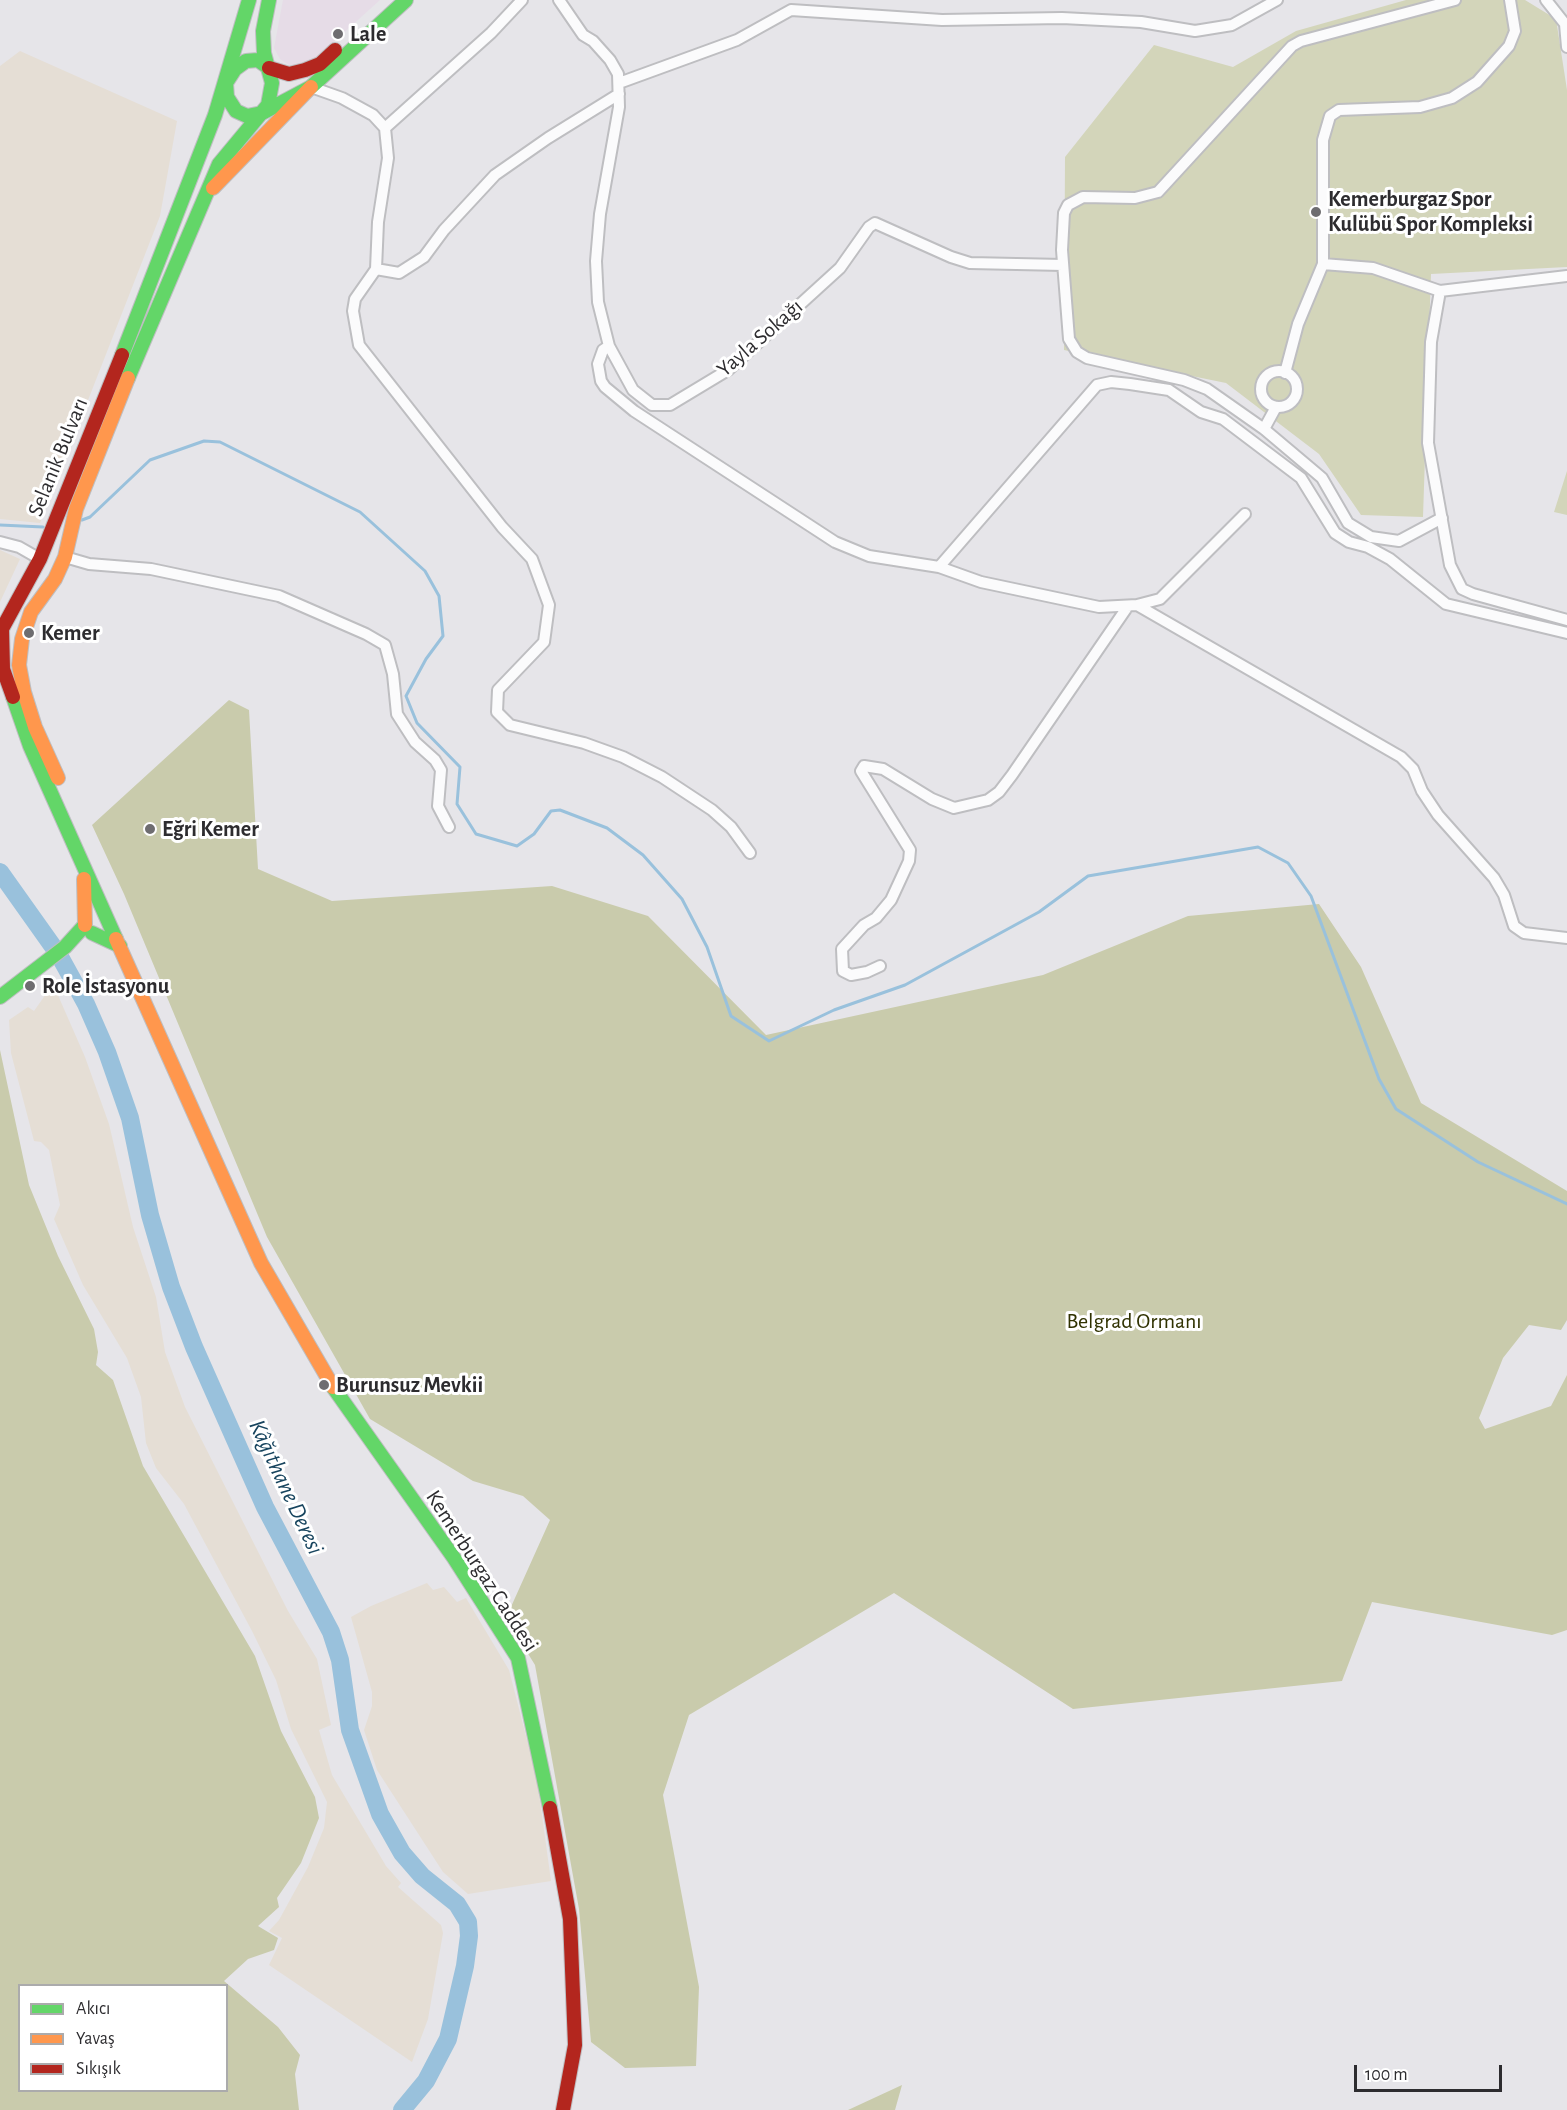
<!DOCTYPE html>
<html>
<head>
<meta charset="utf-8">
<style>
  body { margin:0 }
  #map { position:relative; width:1567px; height:2110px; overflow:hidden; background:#e6e5e9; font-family:"Alegreya Sans",sans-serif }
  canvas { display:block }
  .legend { position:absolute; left:18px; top:1984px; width:210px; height:108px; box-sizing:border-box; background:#fff; border:2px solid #ababac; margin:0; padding:8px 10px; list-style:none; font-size:18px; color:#2d2c2f }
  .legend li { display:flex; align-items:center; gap:12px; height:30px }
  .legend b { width:30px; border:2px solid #ababac }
  .scale { position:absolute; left:1354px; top:2065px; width:148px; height:27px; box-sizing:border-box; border:3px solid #2d2c2f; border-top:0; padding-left:8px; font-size:18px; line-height:21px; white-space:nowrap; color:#2d2c2f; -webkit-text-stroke:4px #fff; paint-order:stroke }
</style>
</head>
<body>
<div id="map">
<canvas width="1567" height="2110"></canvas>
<ul class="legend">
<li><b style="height:8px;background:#63d668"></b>Akıcı</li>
<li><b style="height:8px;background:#ff974d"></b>Yavaş</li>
<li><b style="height:8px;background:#b3261e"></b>Sıkışık</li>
</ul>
<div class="scale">100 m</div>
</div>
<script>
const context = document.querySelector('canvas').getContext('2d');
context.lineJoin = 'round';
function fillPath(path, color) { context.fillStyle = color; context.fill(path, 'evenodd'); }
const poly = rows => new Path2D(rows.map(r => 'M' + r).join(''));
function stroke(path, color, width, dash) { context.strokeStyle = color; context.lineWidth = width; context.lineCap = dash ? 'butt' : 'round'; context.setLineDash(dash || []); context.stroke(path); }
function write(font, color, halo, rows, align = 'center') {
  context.font = font + ' "Alegreya Sans",sans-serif'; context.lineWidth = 6; context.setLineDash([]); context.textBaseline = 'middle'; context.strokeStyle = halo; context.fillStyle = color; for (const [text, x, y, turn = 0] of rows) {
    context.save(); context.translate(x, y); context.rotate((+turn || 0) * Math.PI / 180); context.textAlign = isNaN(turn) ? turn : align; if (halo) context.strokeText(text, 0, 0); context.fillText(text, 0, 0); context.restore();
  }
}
fillPath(poly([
  [283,0,380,0,307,66,289,65,280,59,274,48]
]), '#e6dce7');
fillPath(poly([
  [20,51,177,121,160,216,40,523,0,519,0,66],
  [0,550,20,559,0,602],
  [57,993,85,1057,109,1124,133,1227,156,1297,165,1352,185,1407,288,1611,317,1659,331,1725,319,1730,332,1775,386,1866,401,1883,398,1887,441,1925,443,1933,428,2019,412,2062,269,1965,282,1938,269,1931,279,1920,308,1867,324,1828,327,1802,291,1729,276,1680,252,1631,184,1504,156,1468,146,1443,141,1397,127,1358,83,1285,54,1219,60,1205,49,1150,41,1142,34,1141,11,1053,9,1020,28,1007,34,1011,46,994],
  [427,1583,433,1590,444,1587,457,1602,466,1598,509,1670,537,1779,551,1881,468,1894,443,1872,377,1770,364,1730,372,1706,372,1692,351,1617,371,1606]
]), '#e5ded5');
fillPath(poly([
  [1406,0,1525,0,1556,19,1567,90,1567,267,1431,274,1423,517,1361,515,1319,454,1226,383,1064,350,1065,157,1154,45,1233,67,1296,31],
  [1567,471,1567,515,1554,512]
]), '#d3d5ba');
fillPath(poly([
  [229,700,249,710,258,869,332,901,552,886,648,916,766,1035,1043,975,1188,916,1319,904,1361,967,1421,1103,1567,1191,1567,1320,1561,1330,1529,1325,1503,1358,1479,1418,1485,1429,1551,1406,1567,1375,1567,1630,1552,1635,1372,1602,1342,1681,1073,1709,894,1593,689,1715,663,1795,699,1987,696,2066,625,2068,591,2042,579,1909,535,1665,506,1618,550,1520,523,1496,473,1481,370,1419,267,1237,124,894,92,825],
  [0,1050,29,1185,58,1256,94,1329,98,1352,96,1365,113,1380,143,1466,255,1656,281,1731,315,1797,319,1818,301,1863,277,1898,279,1907,258,1926,278,1938,274,1950,248,1959,224,1981,278,2027,300,2055,295,2074,299,2110,0,2110],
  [20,1986,226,1986,226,2090,20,2090],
  [902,2085,895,2110,848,2110]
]), '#c9cbac');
stroke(poly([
  [82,520,90,517,150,460,204,441,220,442,360,512,425,571,439,596,443,636,426,659,406,696,417,723,460,767,457,804,476,834,517,846,534,834,551,811,560,810,607,828,643,855,682,899,707,947,731,1016,769,1041,834,1010,905,985,1039,912,1088,876,1258,847,1288,863,1311,896,1379,1079,1396,1109,1478,1162,1567,1204],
  [0,525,43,527]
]), '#99c1dc', 3);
stroke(poly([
  [0,872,59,955,86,1004,107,1052,130,1118,150,1215,171,1287,194,1347,265,1507,331,1632,340,1660,350,1730,380,1814,402,1853,422,1876,457,1904,468,1922,469,1936,465,1966,448,2039,426,2081,402,2110]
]), '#99c1dc', 18);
const street = poly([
  [559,0,583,35,593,41,610,60,618,74,619,107,600,214,596,261,598,302,609,346,633,390,652,405,670,405,728,370,840,268,869,227,875,223,951,257,970,263,1063,265],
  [1546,0,1565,24,1567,47],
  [619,83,737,40,791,10,942,20,1062,18,1141,22,1195,31,1232,25,1277,0],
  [311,87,342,98,373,115,385,128,388,158,378,222,376,269,355,299,353,311,359,345,502,527,532,559,549,605,544,642,498,690,497,712,510,725,584,743,623,757,662,777,712,810,731,827,750,853],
  [385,128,491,33,522,0],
  [1323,264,1373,268,1440,291,1567,276],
  [376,269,399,273,424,257,444,230,495,175,548,138,619,94],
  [1440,291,1431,342,1428,443,1450,565,1462,589,1473,594,1567,620],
  [609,346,603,350,598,364,601,381,605,387,634,411,835,542,869,556,939,567,981,582,1099,607,1137,605,1401,757,1413,769,1422,791,1438,815,1494,878,1504,895,1514,926,1524,933,1567,938],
  '1261 389a18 18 0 1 1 36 0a18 18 0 1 1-36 0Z',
  [1285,373,1298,324,1323,264,1323,140,1330,116,1339,110,1420,107,1452,98,1477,82,1509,46,1515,31,1510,0],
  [1264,429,1276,407],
  [1442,518,1399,541,1371,537,1348,523,1322,478,1315,472,1264,429,1207,389,1184,380,1087,358,1077,352,1069,339,1062,250,1064,213,1068,205,1083,197,1135,198,1158,192,1292,46,1301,41,1455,0],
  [0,542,19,547,40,559],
  [65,557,89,564,151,569,279,596,366,634,385,645,393,674,397,714,415,742,435,760,441,770,438,806,449,827],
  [939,567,1097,385,1111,382,1130,384,1169,390,1201,412,1223,419,1301,478,1335,533,1349,542,1368,547,1390,559,1446,604,1567,633],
  [1137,605,1160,599,1245,514],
  [880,966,867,972,851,975,843,971,842,949,864,925,876,918,891,900,909,861,910,850,861,771,864,766,883,769,932,799,954,808,988,800,999,792,1012,775,1128,606]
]);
const fast = poly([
  [262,113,311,87,406,0],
  [262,113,247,116,236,111,227,97,226,83,235,69,246,61,258,60,269,68],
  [122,355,215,115,249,0],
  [128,378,219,164,268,105,272,83,264,53,263,31,269,0],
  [13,697,30,746,116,939],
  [92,933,120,946],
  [0,997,65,947,85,925],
  [333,1387,454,1558,518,1658,550,1808]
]);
const slow = poly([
  [213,188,311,87],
  [58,778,35,727,24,692,19,665,22,639,31,612,55,579,65,557,76,509,128,378],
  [84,879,85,925],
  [116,939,261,1263,333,1387]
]);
const jam = poly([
  [269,68,289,74,305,70,320,64,335,50],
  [13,697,3,669,2,629,40,559,122,355],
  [550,1808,570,1919,575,2045,563,2110]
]);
stroke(street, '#bebec1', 14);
stroke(fast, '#bebec1', 16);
stroke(slow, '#bebec1', 16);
stroke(jam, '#bebec1', 16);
stroke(street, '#fbfbfc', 10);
stroke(fast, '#63d668', 14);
stroke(slow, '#ff974d', 14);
stroke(jam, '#b3261e', 14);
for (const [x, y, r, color] of [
  [338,34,6,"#6e6d70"],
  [1316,212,6,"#6e6d70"],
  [29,633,6,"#6e6d70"],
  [150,829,6,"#6e6d70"],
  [30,986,6,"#6e6d70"],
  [324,1385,6,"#6e6d70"]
]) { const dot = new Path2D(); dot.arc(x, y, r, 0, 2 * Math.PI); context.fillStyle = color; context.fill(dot); stroke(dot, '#fff', 2); }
write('bold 22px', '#2d2c2f', '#fff', [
  ["Lale",350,34],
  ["Kemerburgaz Spor",1328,199],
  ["Kulübü Spor Kompleksi",1328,224],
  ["Kemer",41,633],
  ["Eğri Kemer",162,829],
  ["Role İstasyonu",42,986],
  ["Burunsuz Mevkii",336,1385]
], 'left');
write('22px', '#2d2c2f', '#fff', [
  ["Yayla Sokağı",760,338,-41],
  ["Selanik Bulvarı",58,457,-68],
  ["Kemerburgaz Caddesi",482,1571,57]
]);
write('22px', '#303201', '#fff', [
  ["Belgrad Ormanı",1134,1321]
]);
write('italic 24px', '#17445e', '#fff', [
  ["Kâğıthane Deresi",286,1487,65]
]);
</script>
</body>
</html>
